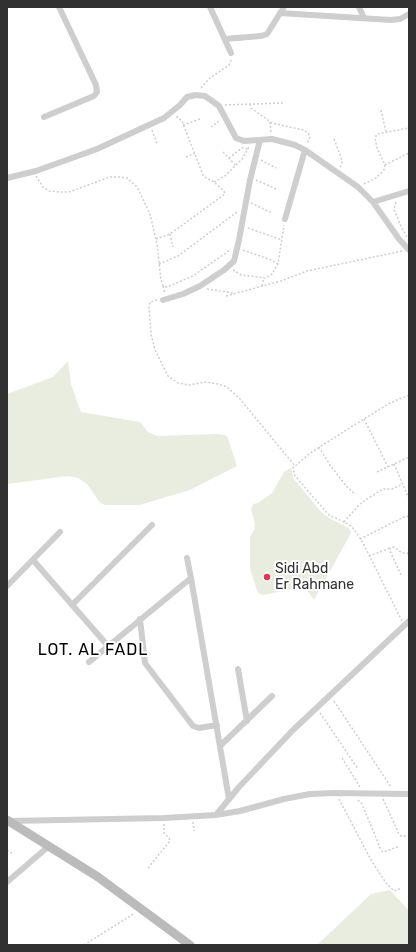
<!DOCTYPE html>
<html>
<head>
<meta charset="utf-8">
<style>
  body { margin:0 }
  #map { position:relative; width:416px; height:952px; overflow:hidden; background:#fff; font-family:Rubik,sans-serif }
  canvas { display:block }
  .frame { position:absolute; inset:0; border:8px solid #313131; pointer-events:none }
</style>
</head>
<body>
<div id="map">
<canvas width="416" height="952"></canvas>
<div class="frame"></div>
</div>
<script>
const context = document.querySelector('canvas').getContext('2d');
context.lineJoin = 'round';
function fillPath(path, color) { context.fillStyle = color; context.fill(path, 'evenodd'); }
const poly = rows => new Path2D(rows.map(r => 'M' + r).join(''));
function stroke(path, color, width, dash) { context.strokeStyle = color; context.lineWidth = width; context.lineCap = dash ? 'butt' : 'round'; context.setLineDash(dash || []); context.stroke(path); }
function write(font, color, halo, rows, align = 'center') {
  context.font = font + ' Rubik,sans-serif'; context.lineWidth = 4; context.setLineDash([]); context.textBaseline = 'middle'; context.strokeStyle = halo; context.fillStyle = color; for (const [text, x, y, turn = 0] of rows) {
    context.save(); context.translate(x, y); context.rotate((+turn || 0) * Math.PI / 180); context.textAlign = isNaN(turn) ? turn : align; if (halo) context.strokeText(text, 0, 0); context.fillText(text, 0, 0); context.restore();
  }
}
fillPath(poly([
  [68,361,71,384,81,412,140,422,148,432,157,436,217,434,225,435,228,438,237,466,190,490,140,505,105,505,100,503,87,484,78,478,68,476,7,484,7,394,53,377],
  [291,468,293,478,322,513,329,518,349,528,351,533,314,600,308,592,298,588,263,595,258,593,250,569,250,537,254,530,255,524,251,509,253,504,258,503,272,493,284,472],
  [390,890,409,911,409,945,317,945,371,894]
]), '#e8eddf');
stroke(poly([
  [201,88,210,78,229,65,232,58],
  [250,104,251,108,272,123,303,130,308,133,310,137,307,144],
  [225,105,283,103],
  [381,110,386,132],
  [270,122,271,134],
  [183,125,200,119],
  [211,127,219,121],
  [152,130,157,144],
  [334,139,341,157,342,163,340,168],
  [223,152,235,165],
  [186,157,195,153],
  [229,158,242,148,248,149],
  [261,160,276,168],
  [385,165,409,153],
  [36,176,43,187,49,191,60,192,69,192,110,177,121,177,127,178,137,187,150,214,157,244,161,280,163,286,167,287,193,276,230,250],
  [256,180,276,189],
  [214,182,225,176,242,159,249,147],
  [364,184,376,178,384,170,385,165,377,148,375,138,377,134,409,128],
  [396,202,394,209,400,224,408,239],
  [251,203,272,213],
  [248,228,282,240],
  [170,234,173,247],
  [156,239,170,234,225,194,224,191,214,182,206,178,203,175,182,121,176,116],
  [243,250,271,260,278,264],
  [159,264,178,256,237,212],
  [233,270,241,275,265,278,272,274,278,264,284,225],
  [163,286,165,293],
  [262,286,264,277],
  [207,289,233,293],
  [226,296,281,281,307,271,402,251],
  [157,300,150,302,149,307,151,334,155,350,168,376,178,383,189,385,205,382,218,384,227,387,240,399,295,466],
  [364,419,388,467],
  [319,447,330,465,347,487,354,493],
  [394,464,409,499],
  [377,472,409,457],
  [344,522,360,504,370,497,383,489,392,489,403,484],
  [360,539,406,516,409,517],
  [369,556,390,548],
  [401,575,390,551,390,548,394,547,402,553,407,553,409,555],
  [402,621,363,543,354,529,348,524,329,515,295,476,293,468,309,454,351,427,390,403,409,395],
  [334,701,391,787],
  [320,713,358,769],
  [342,758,360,787],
  [339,799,371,860,386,883,394,891,402,888],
  [383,799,399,834,401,836,407,836],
  [358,800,362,804,381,850,383,852,400,846],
  [193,822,194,831],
  [7,850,13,854],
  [148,868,170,841,169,838,164,833,164,824],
  [84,945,135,913]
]), '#cecece', 1.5, [2, 2]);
stroke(poly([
  [210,7,231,53],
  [359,7,364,18],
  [280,13,391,20,400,19,409,14],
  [225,39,261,36,267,34,284,7],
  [44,117,94,96,97,92,96,85,59,7],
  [7,178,36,171,97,149,164,118,180,105,187,97,196,95,205,96,219,106,236,138,244,141,272,139,295,145,305,150,358,187,373,202,399,239,409,250],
  [373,202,409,191],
  [285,219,305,150],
  [163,300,183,294,200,286,224,270,234,261,239,240,250,180,260,140],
  [33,560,108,646],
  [191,578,229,799],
  [7,586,60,532],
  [72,605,152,525],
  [140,619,145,663,193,726,199,728,217,725],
  [89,662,191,578,187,558],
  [238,669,247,721],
  [220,746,272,696],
  [216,815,240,811,284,799,310,794,334,793,409,794],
  [9,821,164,818,216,815,239,787,293,730,409,621],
  [7,882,49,846]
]), '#cecece', 6);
stroke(poly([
  [7,820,98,877,190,945]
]), '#bbb', 9);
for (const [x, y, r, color] of [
  [267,577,4,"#e53552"]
]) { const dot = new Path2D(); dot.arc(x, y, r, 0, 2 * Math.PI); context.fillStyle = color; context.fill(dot); stroke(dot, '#fff', 1.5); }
write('14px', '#313131', '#fff', [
  ["Sidi Abd",275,569],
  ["Er Rahmane",275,585]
], 'left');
context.letterSpacing = '1px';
write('16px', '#000', '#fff', [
  ["LOT. AL FADL",93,650]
]);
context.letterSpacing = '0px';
</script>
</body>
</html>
